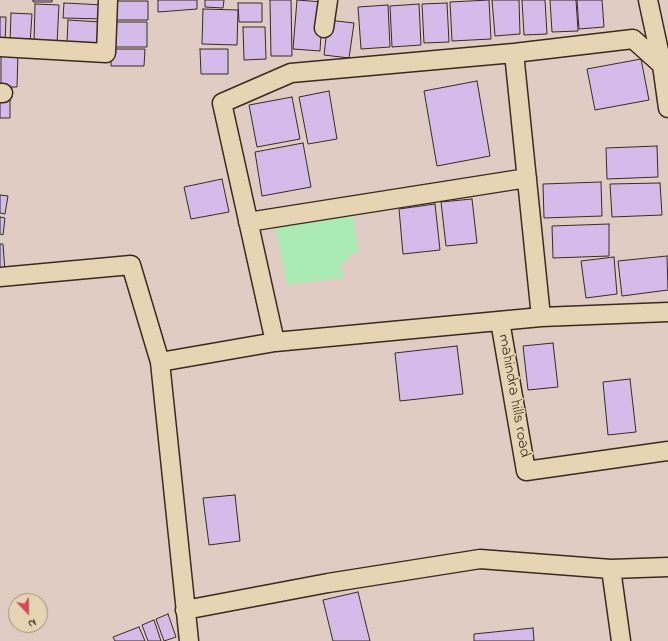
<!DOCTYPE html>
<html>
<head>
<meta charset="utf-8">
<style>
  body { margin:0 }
  #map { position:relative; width:668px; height:641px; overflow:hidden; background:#e1ccc3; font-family:"Indie Flower",sans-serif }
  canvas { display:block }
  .north { position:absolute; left:8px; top:593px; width:40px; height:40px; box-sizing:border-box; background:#e7d4b2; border:1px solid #a29077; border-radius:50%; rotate:158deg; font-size:11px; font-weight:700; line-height:16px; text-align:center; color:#3b2a1e }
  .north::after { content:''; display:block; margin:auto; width:14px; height:18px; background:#d1495b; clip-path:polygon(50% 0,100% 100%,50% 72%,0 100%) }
</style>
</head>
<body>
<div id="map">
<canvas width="668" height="641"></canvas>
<div class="north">N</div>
</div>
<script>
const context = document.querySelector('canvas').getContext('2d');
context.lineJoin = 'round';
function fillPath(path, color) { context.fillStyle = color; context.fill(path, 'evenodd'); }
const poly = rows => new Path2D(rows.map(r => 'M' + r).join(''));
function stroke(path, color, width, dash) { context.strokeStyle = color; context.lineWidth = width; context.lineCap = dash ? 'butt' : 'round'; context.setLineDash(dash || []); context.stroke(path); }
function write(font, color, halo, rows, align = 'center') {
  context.font = font + ' "Indie Flower",sans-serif'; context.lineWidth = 3; context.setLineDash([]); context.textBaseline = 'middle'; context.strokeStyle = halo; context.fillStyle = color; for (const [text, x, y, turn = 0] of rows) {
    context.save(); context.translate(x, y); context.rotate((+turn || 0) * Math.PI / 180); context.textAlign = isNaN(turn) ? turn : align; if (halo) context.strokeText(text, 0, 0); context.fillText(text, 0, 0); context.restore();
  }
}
fillPath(poly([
  [353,216,359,252,352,254,341,266,344,278,287,285,275,227]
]), '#abeab2');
const building = poly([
  [33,0,52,0,52,2,33,2,33,0],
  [158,0,197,0,197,9,158,12,158,0],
  [205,0,224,0,223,8,205,7,205,0],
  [270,0,291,0,292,56,271,56,270,0],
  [297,0,323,2,320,51,293,49,297,0],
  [489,0,491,39,452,41,450,2,489,0],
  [492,0,519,0,520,34,495,36,492,0],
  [522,0,545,0,547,34,524,35,522,0],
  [550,0,576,0,578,31,552,32,550,0],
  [577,0,602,0,604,27,579,29,577,0],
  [111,1,148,1,148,20,111,20,111,1],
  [64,3,104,5,104,19,63,18,64,3],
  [238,3,262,3,262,22,239,22,238,3],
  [447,3,449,42,424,43,422,4,447,3],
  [35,4,59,5,57,44,34,43,35,4],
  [419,4,421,45,392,47,390,6,419,4],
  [388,5,390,47,361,49,358,7,388,5],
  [203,9,238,10,237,45,202,44,203,9],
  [11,13,32,14,30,44,10,44,11,13],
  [0,17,6,17,5,44,0,44,0,17],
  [68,20,101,22,100,44,67,42,68,20],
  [328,20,354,23,349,58,324,55,328,20],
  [110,22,147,22,147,47,110,47,110,22],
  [243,27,265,27,266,59,244,60,243,27],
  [111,49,145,49,144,66,111,66,111,49],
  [200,49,228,49,228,74,201,74,200,49],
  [1,52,18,52,17,87,1,87,1,52],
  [641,59,649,100,595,110,587,69,641,59],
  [477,81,490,156,437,166,424,91,477,81],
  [329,91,337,139,308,144,299,97,329,91],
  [10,94,10,118,0,118,0,95,10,94],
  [292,97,300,139,257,147,249,105,292,97],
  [303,143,311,187,262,196,255,152,303,143],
  [657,146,658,177,607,179,606,148,657,146],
  [222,179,229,212,191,219,184,187,222,179],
  [601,182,602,216,544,218,543,184,601,182],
  [660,183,662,215,612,217,610,184,660,183],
  [0,195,8,196,5,214,0,213,0,195],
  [472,199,477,243,446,246,441,202,472,199],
  [435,204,440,250,403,254,399,209,435,204],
  [0,217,5,218,3,235,0,234,0,217],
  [609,224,609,256,553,258,552,226,609,224],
  [0,244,3,244,5,272,0,272,0,244],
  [667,256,668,290,622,296,618,261,667,256],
  [614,257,617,294,586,298,581,261,614,257],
  [553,343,558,387,528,390,523,346,553,343],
  [457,346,463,394,400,401,395,353,457,346],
  [630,379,636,432,608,435,603,382,630,379],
  [235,495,240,541,209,545,203,498,235,495],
  [358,592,370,641,333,641,323,600,358,592],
  [168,614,176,637,164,641,156,619,168,614],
  [154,620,161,641,148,641,142,625,154,620],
  [139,627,145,641,115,641,113,637,139,627],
  [533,628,534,641,474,641,474,634,533,628]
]);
fillPath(building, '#d4bbea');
stroke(building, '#3b2a1e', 1);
const minor = poly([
  [648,0,662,65,668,108],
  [324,28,328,0],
  [0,47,106,53,108,0],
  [514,53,541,317],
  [0,93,3,93],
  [248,222,527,178],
  [0,277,131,265,160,362,189,641],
  [500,321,526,471,668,451],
  [275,342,222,103,291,73,514,53,633,39,662,65,668,66],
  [160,362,275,342,541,317,668,312],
  [185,610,328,583,480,559,611,569],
  [621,641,611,569,668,567]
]);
stroke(minor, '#3b2a1e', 21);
stroke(minor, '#e7d4b2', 18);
write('16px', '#3b2a1e', '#e7d4b2', [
  ["mahindra hills road",513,396,80]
]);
</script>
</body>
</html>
